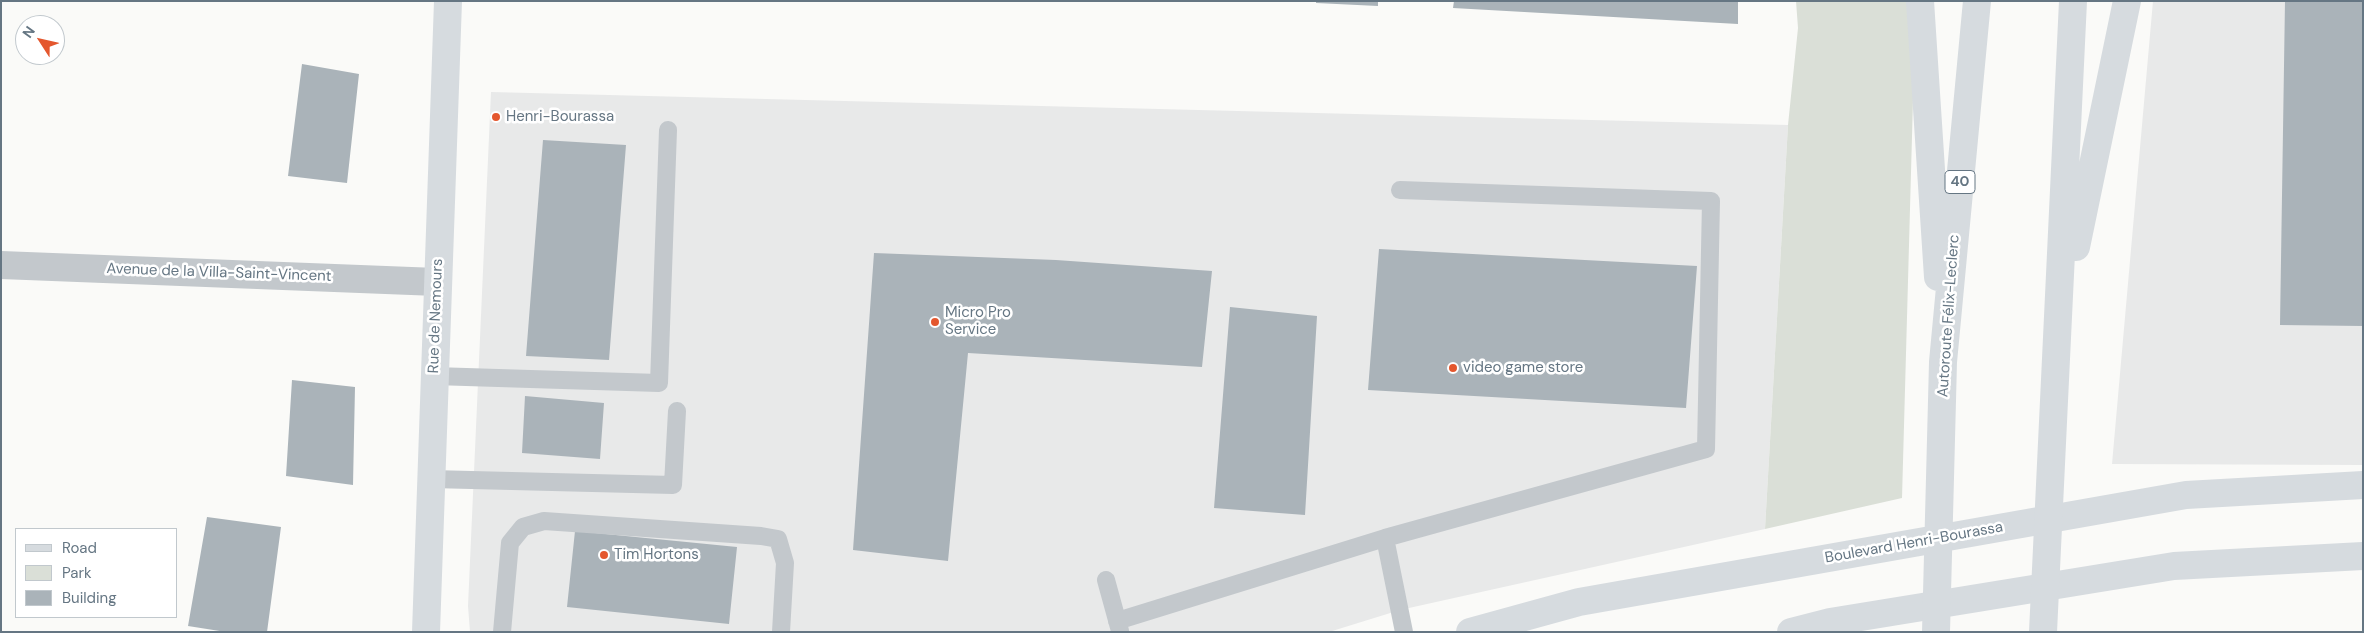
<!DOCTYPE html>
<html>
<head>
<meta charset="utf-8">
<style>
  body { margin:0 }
  #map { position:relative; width:2364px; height:633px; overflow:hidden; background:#fafaf8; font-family:"DM Sans",sans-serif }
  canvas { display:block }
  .frame { position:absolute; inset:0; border:2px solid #657683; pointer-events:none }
  .legend { position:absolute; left:15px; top:528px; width:162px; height:90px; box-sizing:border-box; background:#fff; border:1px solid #c1c8cd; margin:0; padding:6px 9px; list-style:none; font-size:15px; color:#657683 }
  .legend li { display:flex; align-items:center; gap:10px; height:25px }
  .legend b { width:25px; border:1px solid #c1c8cd }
  .north { position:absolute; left:15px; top:15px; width:50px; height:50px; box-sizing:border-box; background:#fff; border:1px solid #c1c8cd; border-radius:50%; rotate:305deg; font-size:14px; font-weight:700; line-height:20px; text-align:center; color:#657683 }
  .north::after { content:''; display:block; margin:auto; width:18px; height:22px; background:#e4572e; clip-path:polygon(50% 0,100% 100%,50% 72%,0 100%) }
</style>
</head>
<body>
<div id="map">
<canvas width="2364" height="633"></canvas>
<div class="frame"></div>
<ul class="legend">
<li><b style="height:6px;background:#d6dbdf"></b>Road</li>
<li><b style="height:14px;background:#dadfd7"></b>Park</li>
<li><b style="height:14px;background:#aab3b9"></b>Building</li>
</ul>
<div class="north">N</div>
</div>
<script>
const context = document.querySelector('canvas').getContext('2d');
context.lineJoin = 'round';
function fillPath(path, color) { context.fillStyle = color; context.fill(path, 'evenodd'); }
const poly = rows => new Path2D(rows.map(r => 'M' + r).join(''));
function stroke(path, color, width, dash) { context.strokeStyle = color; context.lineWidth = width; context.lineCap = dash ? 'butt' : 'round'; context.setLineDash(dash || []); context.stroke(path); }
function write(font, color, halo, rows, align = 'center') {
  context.font = font + ' "DM Sans",sans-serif'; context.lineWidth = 5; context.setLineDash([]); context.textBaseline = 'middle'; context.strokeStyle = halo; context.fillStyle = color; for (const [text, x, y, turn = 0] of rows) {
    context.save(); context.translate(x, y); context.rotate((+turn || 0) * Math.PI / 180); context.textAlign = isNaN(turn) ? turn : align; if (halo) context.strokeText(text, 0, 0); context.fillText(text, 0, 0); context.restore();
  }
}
fillPath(poly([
  [2153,1,2363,1,2363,465,2112,464],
  [491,92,1788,125,1765,529,1400,610,1329,632,470,632,468,606]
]), '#e8e9e9');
fillPath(poly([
  [1796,1,1909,1,1914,64,1902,498,1765,529,1788,125,1798,28]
]), '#dadfd7');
fillPath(poly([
  [1316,1,1378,1,1378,6,1316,3],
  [1454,1,1738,1,1738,24,1453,8],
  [2285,1,2363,1,2363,326,2280,325],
  [302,64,359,74,347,183,288,176],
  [543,140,626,145,609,360,526,356],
  [1379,249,1697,266,1686,408,1368,390],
  [874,253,1056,260,1212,271,1202,367,968,353,948,561,853,550],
  [1230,307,1317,316,1305,515,1214,508],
  [292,380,355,387,353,485,286,476],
  [525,396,604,403,600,459,522,453],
  [207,517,281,527,267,632,226,632,188,626],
  [575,531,737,547,729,624,567,607]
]), '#aab3b9');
stroke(poly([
  [1400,190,1711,201,1706,449,1385,538,1404,632],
  [434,376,659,383,668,130],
  [431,479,673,485,677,411],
  [1106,580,1120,631],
  [1117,621,1385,538],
  [502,632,510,543,523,527,544,521,761,536,778,539,785,563,781,632]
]), '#c3c8cc', 18);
stroke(poly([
  [1,265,437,282]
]), '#c3c8cc', 28);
stroke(poly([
  [426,632,448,1],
  [1470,632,1579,602,2186,495,2363,485],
  [1791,632,1830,622,2174,566,2363,556]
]), '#d6dbdf', 28);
stroke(poly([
  [1920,1,1938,277],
  [2076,247,2127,1],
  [1936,632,1943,362,1977,1],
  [2043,632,2073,1]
]), '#d6dbdf', 28);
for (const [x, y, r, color] of [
  [496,117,5,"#e4572e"],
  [935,322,5,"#e4572e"],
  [1453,368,5,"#e4572e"],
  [604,555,5,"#e4572e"]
]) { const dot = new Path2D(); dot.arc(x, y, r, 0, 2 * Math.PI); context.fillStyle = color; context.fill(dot); stroke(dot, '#fff', 2); }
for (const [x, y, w] of [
  [1960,182,30]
]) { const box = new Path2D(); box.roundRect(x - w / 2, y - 11.5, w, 23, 4); context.fillStyle = '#fff'; context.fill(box); stroke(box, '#657683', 1); }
write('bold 14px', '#657683', null, [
  ["40",1960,182]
]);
write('15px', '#657683', '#fff', [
  ["Henri-Bourassa",506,117],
  ["Micro Pro",945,313],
  ["Service",945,330],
  ["video game store",1463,368],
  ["Tim Hortons",614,555]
], 'left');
write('15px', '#657683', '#fff', [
  ["Avenue de la Villa-Saint-Vincent",219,273,2],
  ["Rue de Nemours",436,316,-88],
  ["Autoroute Félix-Leclerc",1949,316,-86],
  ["Boulevard Henri-Bourassa",1914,543,-10]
]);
</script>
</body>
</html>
